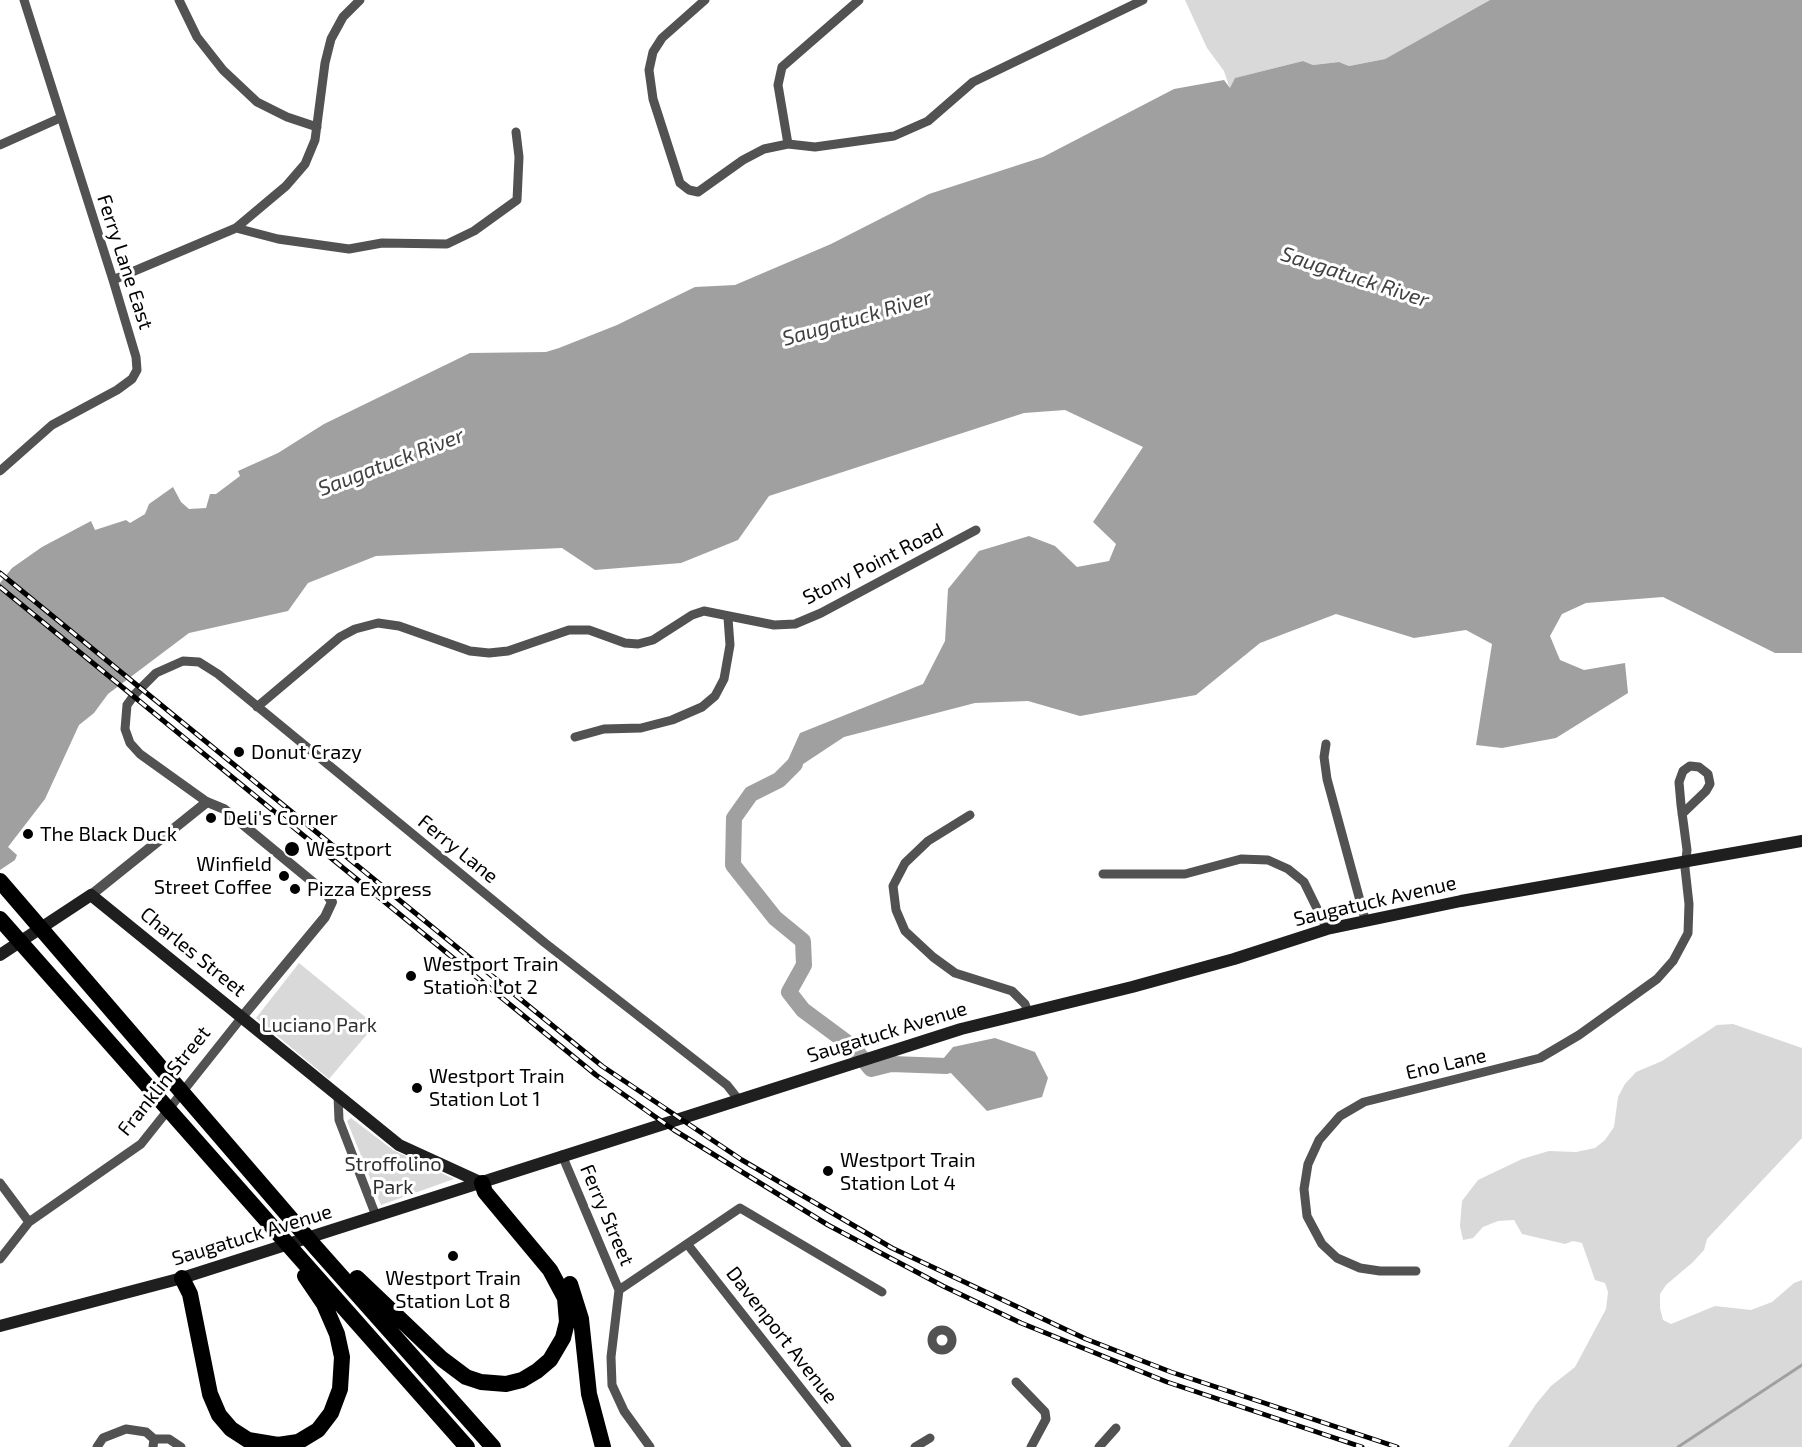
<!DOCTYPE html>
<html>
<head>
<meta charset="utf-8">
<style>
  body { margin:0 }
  canvas { display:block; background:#fff }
</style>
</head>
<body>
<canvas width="1802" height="1447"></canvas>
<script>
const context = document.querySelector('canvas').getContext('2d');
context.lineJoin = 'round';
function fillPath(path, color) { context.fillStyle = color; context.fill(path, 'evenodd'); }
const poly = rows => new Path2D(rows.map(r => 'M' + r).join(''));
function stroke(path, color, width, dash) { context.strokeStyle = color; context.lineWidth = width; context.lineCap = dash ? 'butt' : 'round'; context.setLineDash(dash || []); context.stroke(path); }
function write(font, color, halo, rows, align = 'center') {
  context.font = font + ' "Exo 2",sans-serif'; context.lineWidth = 6; context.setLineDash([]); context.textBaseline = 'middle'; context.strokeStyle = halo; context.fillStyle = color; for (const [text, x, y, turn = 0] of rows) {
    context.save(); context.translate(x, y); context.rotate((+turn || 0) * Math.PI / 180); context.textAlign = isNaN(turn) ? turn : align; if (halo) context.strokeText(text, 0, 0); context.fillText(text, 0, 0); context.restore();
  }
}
fillPath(poly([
  [1185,0,1490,0,1385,59,1349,66,1339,62,1313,65,1303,61,1236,78,1230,89,1224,71,1207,48],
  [299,963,375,1025,329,1079,256,1018],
  [1733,1024,1802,1048,1802,1138,1707,1239,1704,1250,1693,1262,1666,1285,1660,1294,1660,1308,1663,1320,1671,1324,1715,1306,1751,1310,1772,1302,1794,1283,1802,1280,1802,1447,1508,1447,1536,1404,1551,1386,1575,1367,1606,1309,1608,1292,1605,1283,1595,1280,1582,1243,1573,1241,1565,1244,1522,1234,1514,1220,1498,1221,1483,1227,1473,1238,1463,1240,1460,1226,1462,1201,1478,1180,1522,1159,1549,1151,1576,1152,1595,1148,1605,1140,1614,1127,1618,1097,1625,1084,1636,1072,1662,1061,1717,1025],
  [351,1118,393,1150,454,1179,381,1205,347,1121]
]), '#d9d9d9');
fillPath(poly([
  [1490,0,1802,0,1802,653,1775,653,1663,597,1586,603,1562,614,1550,636,1560,660,1584,670,1625,663,1628,693,1556,738,1502,748,1476,745,1492,644,1466,630,1414,638,1336,614,1260,643,1196,695,1080,716,1028,701,975,703,844,737,779,780,800,733,923,684,945,641,948,589,979,551,1029,536,1055,546,1077,567,1109,561,1116,544,1093,522,1143,447,1065,410,1024,413,769,496,738,540,681,563,595,570,562,548,376,556,308,583,288,611,189,633,108,694,94,713,79,725,45,799,8,847,17,855,15,860,0,870,0,583,12,568,42,547,91,521,95,530,126,520,130,523,145,514,149,504,173,487,181,502,189,509,206,508,210,494,216,494,240,476,238,471,278,453,324,424,470,353,546,352,559,348,617,325,695,287,735,285,831,244,929,194,1043,157,1174,89,1224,80,1230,88,1235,78,1303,61,1313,65,1339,62,1349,66,1385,59],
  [995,1038,1035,1052,1048,1078,1042,1097,987,1111,950,1072,943,1059,953,1047]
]), '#a0a0a0');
stroke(poly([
  [1678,1447,1802,1365]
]), '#a0a0a0', 3);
stroke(poly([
  [795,764,779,780,751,794,734,818,733,865,775,918,803,941,804,965,789,992,803,1010,853,1047,871,1069,891,1064,947,1066]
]), '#a0a0a0', 16);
stroke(poly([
  [179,0,197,37,223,70,257,102,287,117,317,127],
  [705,0,662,38,653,52,649,70,653,99,680,183,689,190,698,192,743,160,764,149,788,144,815,147,894,136,928,121,973,82,1143,0],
  [788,144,778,85,782,67,859,0],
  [0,145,60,118],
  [236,228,278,239,349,249,382,243,447,244,474,231,517,200,519,157,516,132],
  [113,280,236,228,286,186,305,164,315,140,325,63,331,39,343,17,360,0],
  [0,471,52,425,117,390,132,379,137,370,136,357,113,280,24,0],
  [257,707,340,637,355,629,378,623,399,626,470,651,489,653,508,651,569,630,589,630,625,643,638,644,653,640,692,615,704,611,774,625,795,624,821,613,976,530],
  [575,737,604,729,641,728,672,720,702,707,715,696,724,679,730,645,728,618],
  [1326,744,1324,757,1327,779,1365,919],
  [207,802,140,754,130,743,125,729,127,705,135,694,156,673,183,661,199,662,218,674,545,943,727,1085,738,1099],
  [970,815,928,841,905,863,893,886,896,910,905,931,933,957,955,973,1012,991,1025,1004,1028,1012],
  [1103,874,1185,874,1241,859,1268,860,1288,869,1304,882,1327,929],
  [338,1096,339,1120,376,1216],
  [562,1155,619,1290,611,1357,612,1385,624,1411,650,1447],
  [0,1183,29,1222],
  [688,1245,847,1447],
  [0,1259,29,1222,141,1144,242,1017],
  [1416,1271,1380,1271,1360,1268,1337,1258,1322,1244,1307,1216,1304,1189,1308,1164,1319,1140,1340,1116,1364,1102,1540,1058,1579,1035,1657,979,1673,961,1688,933,1689,904,1685,868,1687,850,1681,805,1679,782,1683,771,1690,766,1699,767,1708,774,1710,784,1706,791,1682,814],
  [619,1290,740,1208,882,1292],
  '932 1340a10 10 0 1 1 20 0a10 10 0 1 1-20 0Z',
  [1016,1382,1045,1412,1046,1419,1031,1447],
  [154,1439,169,1439,181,1447],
  [97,1447,103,1438,126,1429,146,1432,154,1439,153,1447],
  [915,1447,930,1438],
  [1099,1447,1116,1428]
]), '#525252', 9);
stroke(poly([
  [91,895,207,802,224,809,326,893,332,902,325,917,242,1017]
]), '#525252', 10);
stroke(poly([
  [0,955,91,895,399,1145,482,1183],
  [0,1326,182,1278,961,1029,1132,987,1234,959,1327,929,1461,901,1802,841]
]), '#1f1f1f', 12);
stroke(poly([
  [0,881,317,1249,493,1447],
  [0,919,467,1447],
  [182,1278,190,1294,210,1394,219,1415,231,1429,248,1440,278,1445,298,1442,318,1430,331,1413,340,1389,342,1357,337,1334,324,1304,305,1276],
  [357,1278,442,1359,466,1377,481,1382,506,1384,522,1380,537,1371,550,1360,563,1338,567,1322,565,1298,550,1270,485,1192,482,1183],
  [570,1284,581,1319,589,1394,603,1447]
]), '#000', 16);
const rail = poly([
  [0,573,602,1066,742,1160,892,1248,1086,1339,1171,1372,1397,1447],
  [0,587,596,1075,674,1130,828,1225,943,1286,1021,1323,1167,1382,1362,1447]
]);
stroke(rail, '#000', 5);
stroke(rail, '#fff', 3, [9]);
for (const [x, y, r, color] of [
  [239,752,6,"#000"],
  [211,818,6,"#000"],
  [28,834,6,"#000"],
  [292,849,8,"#000"],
  [284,876,6,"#000"],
  [295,889,6,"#000"],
  [411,976,6,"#000"],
  [417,1088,6,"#000"],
  [828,1171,6,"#000"],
  [453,1256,6,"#000"]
]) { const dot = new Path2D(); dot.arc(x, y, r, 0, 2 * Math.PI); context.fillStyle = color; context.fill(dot); stroke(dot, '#fff', 2); }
write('20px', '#000', '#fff', [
  ["Ferry Lane East",125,262,72],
  ["Stony Point Road",873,564,-27],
  ["Ferry Lane",458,849,39],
  ["Saugatuck Avenue",1375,901,-13],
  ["Charles Street",193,952,39],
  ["Saugatuck Avenue",887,1032,-17],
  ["Eno Lane",1446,1064,-13],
  ["Franklin Street",164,1081,-51],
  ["Ferry Street",607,1215,67],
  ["Saugatuck Avenue",252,1235,-17],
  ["Davenport Avenue",782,1335,52]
]);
write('20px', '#000', '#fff', [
  ["Donut Crazy",251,752],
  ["Deli's Corner",223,818],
  ["The Black Duck",40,834],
  ["Westport",306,849],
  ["Winfield",272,864,"right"],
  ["Street Coffee",272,887,"right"],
  ["Pizza Express",307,889],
  ["Westport Train",423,964],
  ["Station Lot 2",423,987],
  ["Westport Train",429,1076],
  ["Station Lot 1",429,1099],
  ["Westport Train",840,1160],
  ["Station Lot 4",840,1183],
  ["Westport Train",453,1278,"center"],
  ["Station Lot 8",453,1301,"center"]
], 'left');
write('20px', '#303030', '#fff', [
  ["Luciano Park",319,1025],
  ["Stroffolino",393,1164],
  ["Park",393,1187]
]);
write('italic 21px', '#414141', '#fff', [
  ["Saugatuck River",1355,277,18],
  ["Saugatuck River",857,318,-16],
  ["Saugatuck River",391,462,-21]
]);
</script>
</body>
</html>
